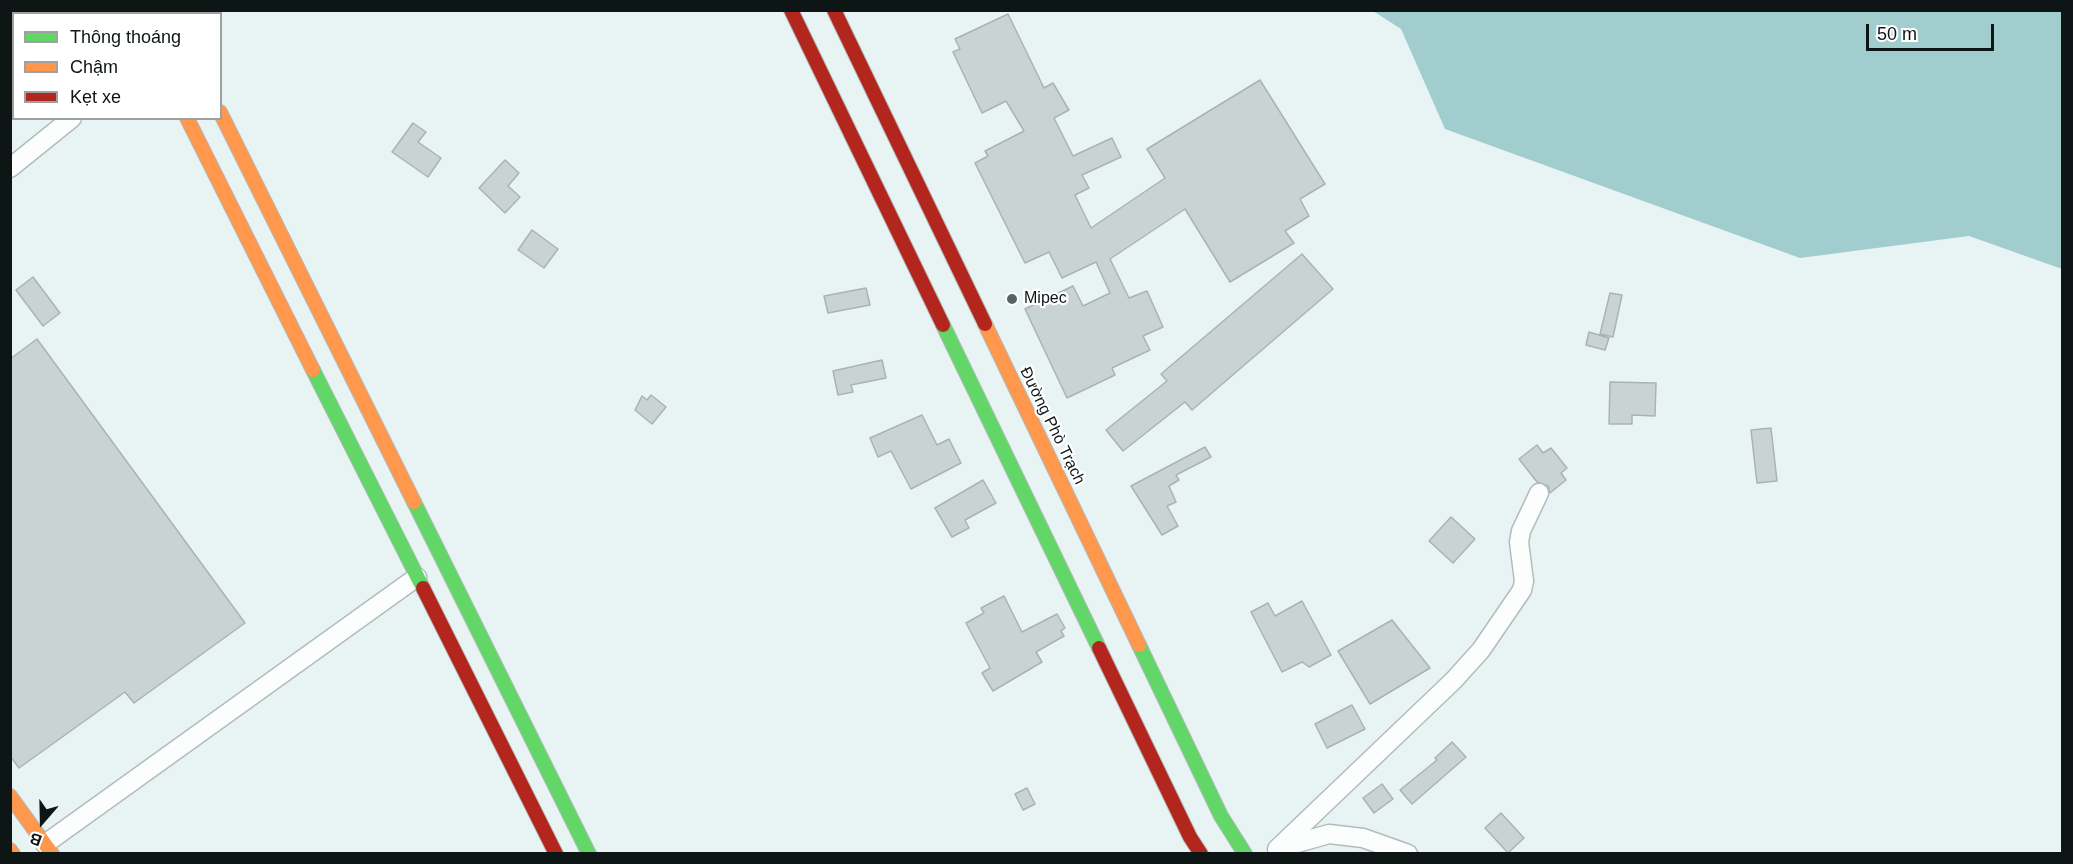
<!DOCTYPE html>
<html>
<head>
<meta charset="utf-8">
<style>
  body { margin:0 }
  #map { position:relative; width:2073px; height:864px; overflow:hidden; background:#e8f4f4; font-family:Arial,sans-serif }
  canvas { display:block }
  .frame { position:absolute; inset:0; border:12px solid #0e1515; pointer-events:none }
  .legend { position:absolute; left:12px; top:12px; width:210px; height:108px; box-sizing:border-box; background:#fff; border:2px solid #9fa1a1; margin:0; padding:8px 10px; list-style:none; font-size:18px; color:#0e1515 }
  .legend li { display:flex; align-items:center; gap:12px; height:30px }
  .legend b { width:30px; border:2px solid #9fa1a1 }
  .north { position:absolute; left:12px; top:792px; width:60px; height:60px; -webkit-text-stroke:4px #fff; paint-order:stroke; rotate:200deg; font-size:16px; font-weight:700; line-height:24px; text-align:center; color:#0e1515 }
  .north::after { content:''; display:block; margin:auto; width:21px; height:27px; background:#0e1515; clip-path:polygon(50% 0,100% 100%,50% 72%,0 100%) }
  .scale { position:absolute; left:1866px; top:24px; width:128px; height:27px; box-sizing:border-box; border:3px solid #0e1515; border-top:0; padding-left:8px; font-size:18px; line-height:21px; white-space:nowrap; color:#0e1515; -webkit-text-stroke:4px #fff; paint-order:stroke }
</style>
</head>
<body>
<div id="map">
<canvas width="2073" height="864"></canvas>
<div class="frame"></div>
<ul class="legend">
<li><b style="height:8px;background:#63d668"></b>Thông thoáng</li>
<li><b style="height:8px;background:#ff974d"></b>Chậm</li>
<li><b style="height:8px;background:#b3261e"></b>Kẹt xe</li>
</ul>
<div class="north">B</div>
<div class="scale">50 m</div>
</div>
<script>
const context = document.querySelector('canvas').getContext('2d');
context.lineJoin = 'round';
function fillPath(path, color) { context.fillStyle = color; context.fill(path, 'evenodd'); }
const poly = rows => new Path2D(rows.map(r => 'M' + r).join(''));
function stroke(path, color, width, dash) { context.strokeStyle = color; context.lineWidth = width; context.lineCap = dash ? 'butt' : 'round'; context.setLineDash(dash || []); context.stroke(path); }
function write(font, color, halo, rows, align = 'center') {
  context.font = font + ' Arial,sans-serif'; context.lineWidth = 4.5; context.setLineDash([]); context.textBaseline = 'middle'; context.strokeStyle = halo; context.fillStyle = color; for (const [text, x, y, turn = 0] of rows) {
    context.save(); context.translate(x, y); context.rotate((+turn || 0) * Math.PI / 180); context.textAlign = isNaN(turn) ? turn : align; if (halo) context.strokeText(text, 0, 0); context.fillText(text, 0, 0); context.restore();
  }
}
fillPath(poly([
  [1373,11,2062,11,2062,269,1969,236,1800,258,1445,129,1401,29]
]), '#a2cdce');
const building = poly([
  [1008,14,1044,88,1053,83,1069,110,1054,118,1073,156,1112,138,1121,157,1082,175,1089,188,1075,195,1091,228,1165,178,1147,149,1260,80,1325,184,1300,199,1309,216,1285,231,1294,243,1230,282,1185,209,1110,259,1129,298,1147,291,1163,327,1143,336,1150,350,1112,368,1115,375,1067,398,1025,309,1073,286,1083,306,1110,293,1096,262,1062,278,1049,252,1025,263,975,163,988,156,985,151,1024,131,1006,101,982,113,953,52,960,49,955,39,1008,14],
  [413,123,426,132,418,142,441,158,428,177,392,152,413,123],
  [505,160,519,173,508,186,520,197,505,213,479,188,505,160],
  [532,230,558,249,544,268,518,250,532,230],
  [1302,254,1333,289,1192,410,1185,402,1123,451,1106,430,1167,381,1161,374,1302,254],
  [33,277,60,313,43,326,16,290,33,277],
  [866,288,870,305,828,313,824,296,866,288],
  [1610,293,1622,295,1613,337,1600,334,1610,293],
  [1589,332,1609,338,1605,350,1586,345,1589,332],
  [37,339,245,623,134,703,125,692,19,768,10,756,10,359,37,339],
  [882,360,886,378,851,385,853,392,838,395,833,371,882,360],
  [1610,382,1656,383,1655,416,1632,415,1632,424,1609,424,1610,382],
  [651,395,666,407,652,424,635,410,642,396,647,400,651,395],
  [922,415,937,445,949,439,961,463,911,489,891,451,878,457,870,438,922,415],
  [1771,428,1777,481,1757,483,1751,430,1771,428],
  [1537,445,1543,453,1551,448,1567,468,1561,473,1566,480,1550,493,1548,486,1537,482,1519,459,1537,445],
  [1205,447,1211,457,1176,475,1179,480,1169,486,1176,502,1167,506,1178,526,1162,535,1131,486,1205,447],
  [983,480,996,503,965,520,969,528,952,537,935,508,983,480],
  [1451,517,1475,539,1453,563,1429,541,1451,517],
  [1004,596,1022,632,1057,614,1065,628,1061,631,1064,636,1036,652,1042,662,993,691,982,673,990,668,966,623,984,613,981,608,1004,596],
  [1302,601,1331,655,1309,667,1302,662,1282,672,1251,612,1268,603,1275,616,1302,601],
  [1392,620,1430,668,1370,704,1338,651,1392,620],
  [1352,705,1365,729,1327,748,1315,724,1352,705],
  [1452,742,1466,757,1412,804,1400,790,1437,760,1435,758,1452,742],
  [1382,784,1393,799,1374,813,1363,798,1382,784],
  [1027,788,1035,804,1023,810,1015,794,1027,788],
  [1501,813,1524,838,1508,853,1485,828,1501,813]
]);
fillPath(building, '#cad3d4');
stroke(building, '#aab3b3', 1.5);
const street = poly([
  [10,168,72,118],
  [45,844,417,577],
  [1283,847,1329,834,1363,838,1408,854],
  [1277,849,1454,680,1481,650,1522,590,1524,581,1519,542,1521,531,1539,493]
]);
const fast = poly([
  [943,325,1099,648],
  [313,370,423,588],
  [414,502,589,854],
  [1139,645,1221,816,1245,854]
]);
const slow = poly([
  [133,10,134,14],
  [170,10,172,14],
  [220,112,414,502],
  [187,118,313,370],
  [985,324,1139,645],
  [10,796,52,854],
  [10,850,13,854]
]);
const jam = poly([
  [791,10,943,325],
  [834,10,985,324],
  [423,588,556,854],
  [1099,648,1190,837,1201,854]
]);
stroke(street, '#b3bcbc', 21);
stroke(fast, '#b3bcbc', 16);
stroke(slow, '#b3bcbc', 16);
stroke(jam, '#b3bcbc', 16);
stroke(street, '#fcfdfd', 18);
stroke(fast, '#63d668', 14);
stroke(slow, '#ff974d', 14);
stroke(jam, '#b3261e', 14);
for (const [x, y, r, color] of [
  [1012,299,6,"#5a6363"]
]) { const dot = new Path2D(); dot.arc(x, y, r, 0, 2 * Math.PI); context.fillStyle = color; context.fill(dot); stroke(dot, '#fff', 2); }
write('16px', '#0e1515', '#fff', [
  ["Mipec",1024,299]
], 'left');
write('16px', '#0e1515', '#fff', [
  ["Đường Phò Trạch",1052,426,64]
]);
</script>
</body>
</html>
